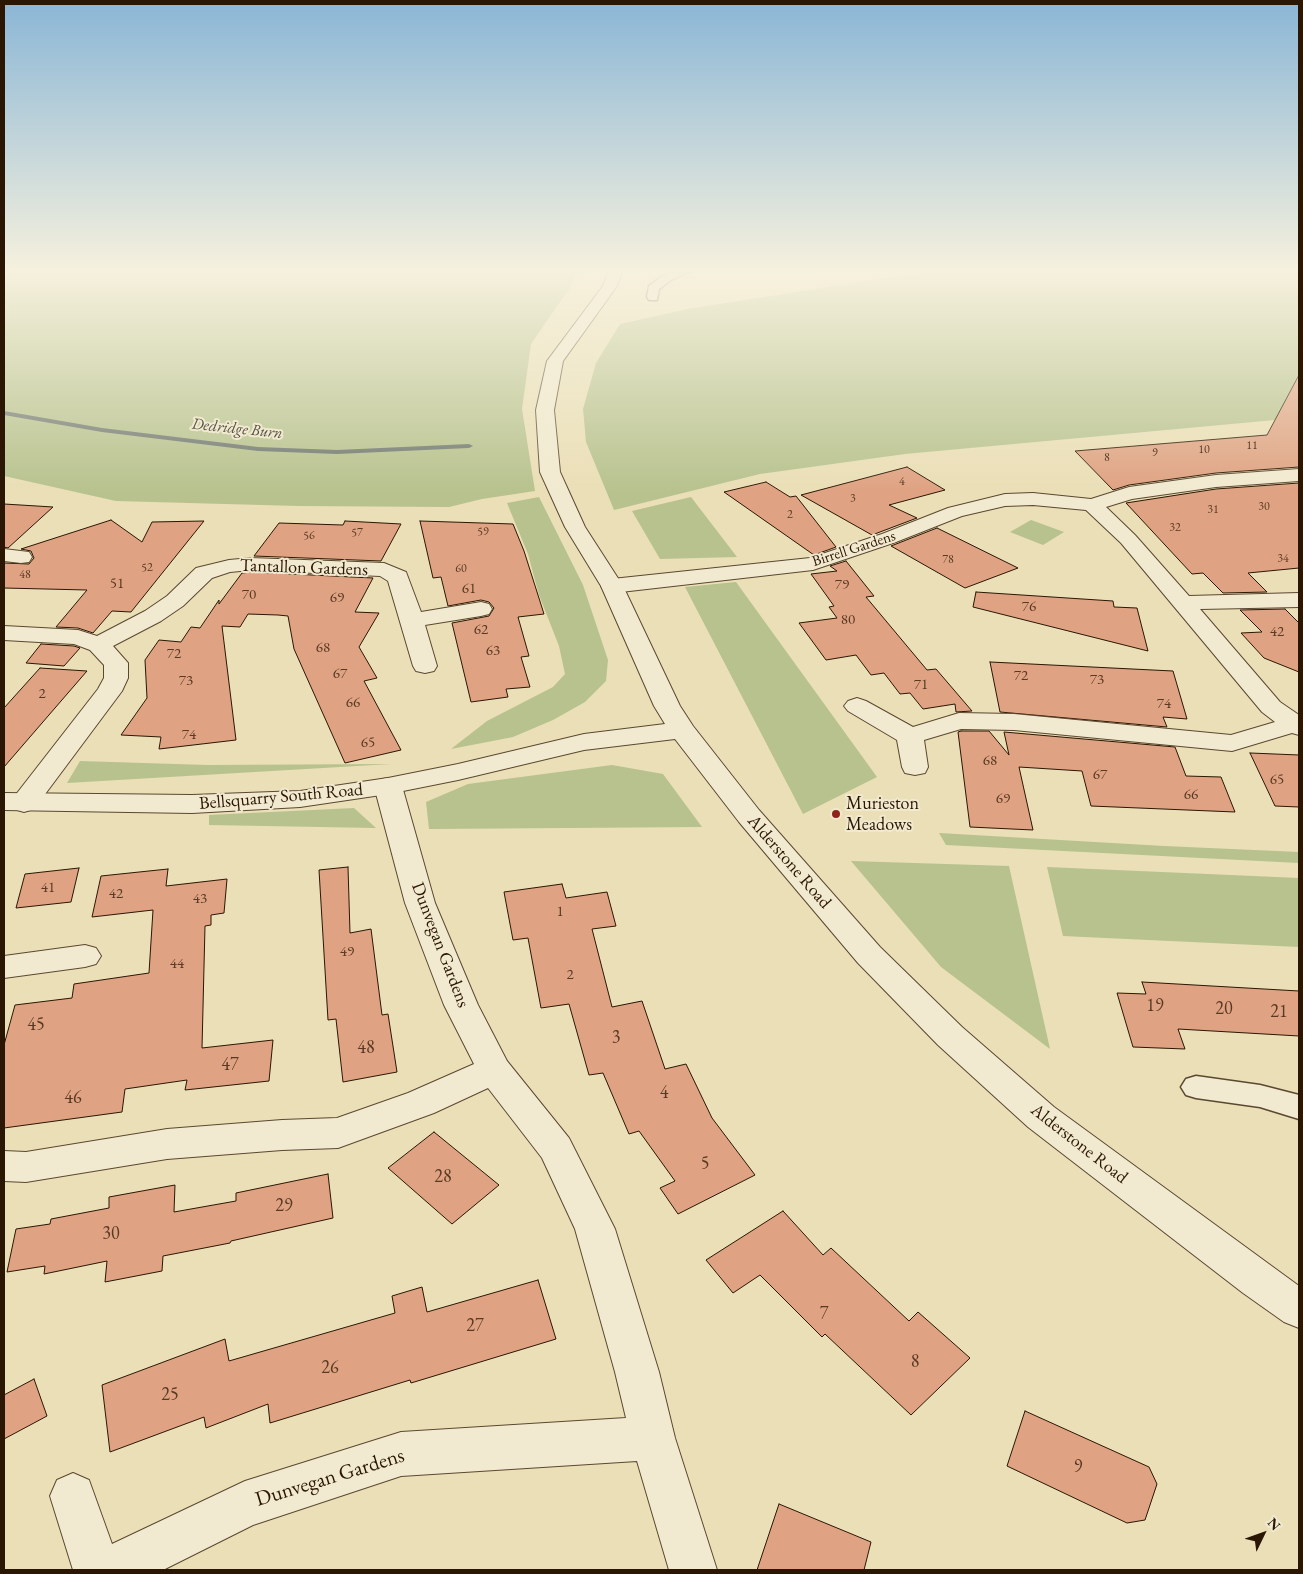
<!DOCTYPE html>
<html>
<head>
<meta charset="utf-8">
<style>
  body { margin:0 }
  #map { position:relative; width:1303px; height:1574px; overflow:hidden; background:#eadfb6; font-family:"EB Garamond",serif }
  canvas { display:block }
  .frame { position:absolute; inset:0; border:5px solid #2b1603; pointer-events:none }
  .north { position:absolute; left:1238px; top:1509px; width:50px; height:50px; -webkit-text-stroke:4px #f1ead0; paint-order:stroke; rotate:48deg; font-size:14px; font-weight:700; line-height:20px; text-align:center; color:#2b1603 }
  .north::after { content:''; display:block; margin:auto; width:18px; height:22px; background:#2b1603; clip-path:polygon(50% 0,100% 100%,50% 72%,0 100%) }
</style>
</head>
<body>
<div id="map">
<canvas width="1303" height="1574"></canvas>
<div class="frame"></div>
<div class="north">N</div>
</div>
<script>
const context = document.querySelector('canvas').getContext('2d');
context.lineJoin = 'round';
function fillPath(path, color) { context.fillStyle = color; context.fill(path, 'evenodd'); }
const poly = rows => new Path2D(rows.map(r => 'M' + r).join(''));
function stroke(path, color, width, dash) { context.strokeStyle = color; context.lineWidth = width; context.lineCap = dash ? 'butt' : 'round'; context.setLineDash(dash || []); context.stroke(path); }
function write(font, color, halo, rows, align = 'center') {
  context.font = font + ' "EB Garamond",serif'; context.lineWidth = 4; context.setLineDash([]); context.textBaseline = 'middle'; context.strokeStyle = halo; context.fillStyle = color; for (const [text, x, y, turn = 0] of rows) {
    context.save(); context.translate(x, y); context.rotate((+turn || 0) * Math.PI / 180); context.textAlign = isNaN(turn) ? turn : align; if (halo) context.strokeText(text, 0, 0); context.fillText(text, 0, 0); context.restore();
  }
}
fillPath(poly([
  [4,272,577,272,569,289,531,344,522,409,535,491,482,499,449,507,299,506,116,501,4,476],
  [923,272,1299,272,1299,420,1286,419,905,454,760,474,614,510,586,442,583,409,596,363,620,324,687,309],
  [539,497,583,585,608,660,606,681,585,702,553,720,513,737,451,749,487,721,553,687,565,674,559,646,539,595,528,554,507,503],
  [691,497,737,557,660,559,632,511],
  [1031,520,1064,532,1043,545,1010,532],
  [736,582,877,777,803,814,685,587],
  [80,761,207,765,391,764,67,783],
  [612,765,663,774,702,827,429,829,426,802,468,784],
  [354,808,376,828,209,825,209,815],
  [939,833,1164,846,1299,852,1299,863,946,845],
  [851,861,1009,866,1050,1049,941,967],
  [1047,867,1299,878,1299,947,1063,936]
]), '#b7c28e');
fillPath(poly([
  [4,411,102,428,258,447,337,450,469,444,473,446,469,448,337,454,258,451,102,432,4,415,4,411]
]), '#707871');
const building = poly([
  [1299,375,1299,467,1216,473,1129,485,1113,490,1075,451,1267,435,1299,375],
  [907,467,945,490,889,505,917,518,872,535,801,495,907,467],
  [766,482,790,497,796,496,836,547,814,555,724,492,766,482],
  [1299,483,1299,568,1248,573,1267,592,1223,593,1203,573,1192,574,1126,503,1216,489,1299,483],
  [4,504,53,507,8,548,4,547,4,504],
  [111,520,142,542,152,522,204,521,131,612,112,611,93,633,78,628,56,627,87,590,4,588,4,563,29,564,34,558,31,551,21,549,111,520],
  [345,521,401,524,381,561,254,556,279,523,343,525,345,521],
  [420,521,513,524,524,551,544,614,518,617,529,656,521,657,530,687,506,689,508,697,471,702,452,623,489,616,494,608,489,602,481,600,448,606,441,577,433,578,420,521],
  [937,528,1018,568,965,588,891,546,937,528],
  [846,561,874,596,866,597,927,670,936,669,972,711,956,712,955,704,923,709,910,693,900,694,884,673,871,675,856,655,826,660,799,623,837,618,829,607,834,606,811,574,837,571,830,566,846,561],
  [251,572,373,578,355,612,379,613,359,647,377,678,364,681,401,750,345,763,294,649,288,616,278,615,248,614,240,627,222,626,236,740,159,749,161,737,121,735,147,698,145,660,159,640,181,642,191,627,200,628,219,600,219,604,242,573,251,572],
  [976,592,1113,601,1114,607,1137,608,1148,651,973,607,976,592],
  [1285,609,1299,623,1299,672,1264,658,1241,633,1262,632,1240,610,1285,609],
  [41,644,74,646,80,648,64,666,26,663,41,644],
  [990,662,1173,671,1187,719,1163,717,1167,727,1000,712,990,662],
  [40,668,87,671,4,767,4,708,40,668],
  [961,731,989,731,1009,755,1004,732,1175,747,1186,776,1221,777,1235,812,1091,806,1082,771,1019,767,1033,830,970,827,958,732,961,731],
  [1250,753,1299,755,1299,807,1275,806,1250,753],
  [348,867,350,933,371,929,382,1015,388,1014,397,1072,343,1082,336,1019,328,1020,319,870,348,867],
  [79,868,71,902,16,908,25,874,79,868],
  [168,869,166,886,227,879,224,913,211,915,211,925,205,926,202,1048,273,1040,269,1081,185,1090,187,1080,125,1089,122,1112,4,1128,4,1045,15,1005,72,998,74,984,149,973,153,910,92,917,101,876,168,869],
  [562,884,566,898,607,892,616,926,592,929,612,1007,642,1001,665,1069,686,1064,712,1118,755,1175,678,1214,660,1188,675,1181,639,1131,629,1134,603,1073,589,1075,569,1004,541,1008,528,938,513,940,504,892,562,884],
  [1142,982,1299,991,1299,1036,1178,1029,1185,1049,1133,1047,1117,993,1146,994,1142,982],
  [434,1132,499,1185,452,1224,388,1168,434,1132],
  [328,1174,333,1218,231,1241,230,1243,163,1256,162,1271,105,1282,107,1261,44,1274,45,1266,7,1272,16,1229,50,1224,51,1219,109,1208,109,1197,175,1185,174,1212,236,1201,236,1193,328,1174],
  [783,1211,823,1255,831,1248,909,1321,918,1312,970,1358,911,1415,825,1334,822,1337,760,1275,733,1293,706,1260,783,1211],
  [538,1280,556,1339,411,1383,410,1380,270,1423,268,1404,206,1428,204,1417,110,1452,102,1385,225,1339,229,1361,395,1313,392,1296,422,1287,427,1312,538,1280],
  [34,1379,47,1416,4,1439,4,1395,34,1379],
  [1025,1411,1149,1467,1157,1484,1145,1520,1127,1523,1007,1466,1025,1411],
  [779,1504,871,1542,864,1570,757,1570,779,1504]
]);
fillPath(building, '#dfa282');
stroke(building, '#2b1603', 1);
const service = poly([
  [672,272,689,272,671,280,659,289,657,300,649,300,647,297,649,286,663,276,672,272],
  [1196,1076,1260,1085,1299,1095,1299,1119,1260,1107,1196,1098,1186,1095,1181,1087,1186,1079,1196,1076]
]);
const minor = poly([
  [1299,469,1299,481,1216,487,1132,499,1106,507,1135,535,1189,596,1299,593,1299,607,1200,609,1280,702,1299,715,1299,735,1292,733,1232,751,1014,730,961,729,924,740,928,767,925,773,915,775,905,773,902,767,897,740,848,711,844,706,848,701,857,698,866,701,913,727,959,713,1014,714,1231,735,1275,722,1262,712,1121,543,1086,510,1033,505,1005,506,962,516,896,542,813,570,612,593,604,591,601,586,604,581,612,579,810,558,882,534,948,508,1005,494,1033,493,1091,499,1129,487,1216,475,1299,469],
  [4,549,29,552,32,557,29,562,21,563,4,561,4,549],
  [251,558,384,563,406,572,421,612,481,602,489,604,492,609,489,614,481,616,425,625,437,666,434,671,425,673,416,671,413,666,388,581,380,576,251,570,230,572,212,578,183,606,161,621,113,646,128,663,128,678,122,691,34,809,24,812,14,809,10,803,14,797,98,689,104,678,104,665,90,650,74,644,4,640,4,626,78,630,97,636,145,611,167,596,196,568,229,560,251,558],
  [388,778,398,780,402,786,435,903,478,1005,507,1061,569,1138,615,1229,659,1372,675,1438,717,1570,669,1570,637,1461,401,1476,253,1525,163,1570,73,1570,50,1496,57,1480,73,1473,89,1480,112,1544,245,1481,401,1432,626,1418,615,1372,575,1229,542,1158,488,1088,434,1113,338,1148,282,1150,167,1159,26,1182,4,1181,4,1151,26,1152,167,1129,282,1120,337,1118,408,1093,474,1064,444,1005,405,903,374,786,378,780,388,778],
  [85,945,96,948,101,956,96,964,85,967,4,978,4,956,85,945]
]);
const tertiary = poly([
  [608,272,622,272,617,286,563,361,554,410,560,472,585,527,623,586,680,706,693,726,759,810,880,947,962,1027,1054,1107,1299,1286,1299,1328,1284,1322,1243,1293,1028,1127,938,1045,858,963,739,822,675,739,584,750,458,780,388,794,300,807,192,813,4,810,4,793,192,795,300,791,388,778,458,764,584,734,665,724,654,706,601,586,565,527,540,472,536,410,547,361,603,286,608,272]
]);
stroke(service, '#5b4830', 3);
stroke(minor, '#5b4830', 2);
stroke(tertiary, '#5b4830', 2);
fillPath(service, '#f1ead0');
fillPath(minor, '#f1ead0');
fillPath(tertiary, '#f1ead0');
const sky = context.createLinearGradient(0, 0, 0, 493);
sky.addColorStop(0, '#8ab6d6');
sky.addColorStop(0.55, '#f6f1de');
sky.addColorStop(1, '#f6f1de00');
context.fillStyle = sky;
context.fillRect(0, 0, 1303, 493);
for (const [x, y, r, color] of [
  [836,814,5,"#8f2418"]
]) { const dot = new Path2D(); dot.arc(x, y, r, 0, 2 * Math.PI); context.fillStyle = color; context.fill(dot); stroke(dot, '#f1ead0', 2); }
write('12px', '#583923', null, [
  ["11",1252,446],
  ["10",1204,450],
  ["9",1155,453],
  ["8",1107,458],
  ["4",902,482],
  ["3",853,499],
  ["30",1264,507],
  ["31",1213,510],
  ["2",790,515],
  ["32",1175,528],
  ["59",483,532],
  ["57",357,533],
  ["56",309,536],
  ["34",1283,559],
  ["78",948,560],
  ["52",147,568],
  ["60",461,569],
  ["48",25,575]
]);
write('15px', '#2b1603', '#f1ead0', [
  ["Birrell Gardens",854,549,-18]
]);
write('15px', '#583923', null, [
  ["51",117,584],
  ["79",842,585],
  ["61",469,589],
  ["70",249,595],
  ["69",337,598],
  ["76",1029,607],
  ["80",848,620],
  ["62",481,630],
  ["42",1277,632],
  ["68",323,648],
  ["63",493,651],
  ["72",174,654],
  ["67",340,674],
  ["72",1021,676],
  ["73",1097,680],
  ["73",186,681],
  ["71",921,685],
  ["2",42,694],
  ["66",353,703],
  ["74",1164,704],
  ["74",189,735],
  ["65",368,743],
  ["68",990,761],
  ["67",1100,775],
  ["65",1277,780],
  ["66",1191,795],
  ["69",1003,799],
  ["41",48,888],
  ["42",116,894],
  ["43",200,899],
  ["1",560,912],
  ["49",347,952],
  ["44",177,964],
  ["2",570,975]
]);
write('italic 16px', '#534f43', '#f1ead0', [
  ["Dedridge Burn",237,429,6]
]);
write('18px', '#2b1603', '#f1ead0', [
  ["Tantallon Gardens",304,568,2],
  ["Bellsquarry South Road",281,797,-5],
  ["Alderstone Road",789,862,49],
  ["Dunvegan Gardens",440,945,69],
  ["Alderstone Road",1079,1144,38]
]);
write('18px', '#2b1603', '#f1ead0', [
  ["Murieston",846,804],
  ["Meadows",846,825]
], 'left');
write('18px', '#583923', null, [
  ["19",1155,1006],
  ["20",1224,1009],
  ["21",1279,1012],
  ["45",36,1025],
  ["3",616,1038],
  ["48",366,1048],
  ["47",230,1065],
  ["4",664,1093],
  ["46",73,1098],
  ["5",705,1164],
  ["28",443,1177],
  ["29",284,1206],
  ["30",111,1234],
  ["7",824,1314],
  ["27",475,1326],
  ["8",915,1362],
  ["26",330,1368],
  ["25",170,1395],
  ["9",1078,1467]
]);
write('21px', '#2b1603', '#f1ead0', [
  ["Dunvegan Gardens",330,1478,-17]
]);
</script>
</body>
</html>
